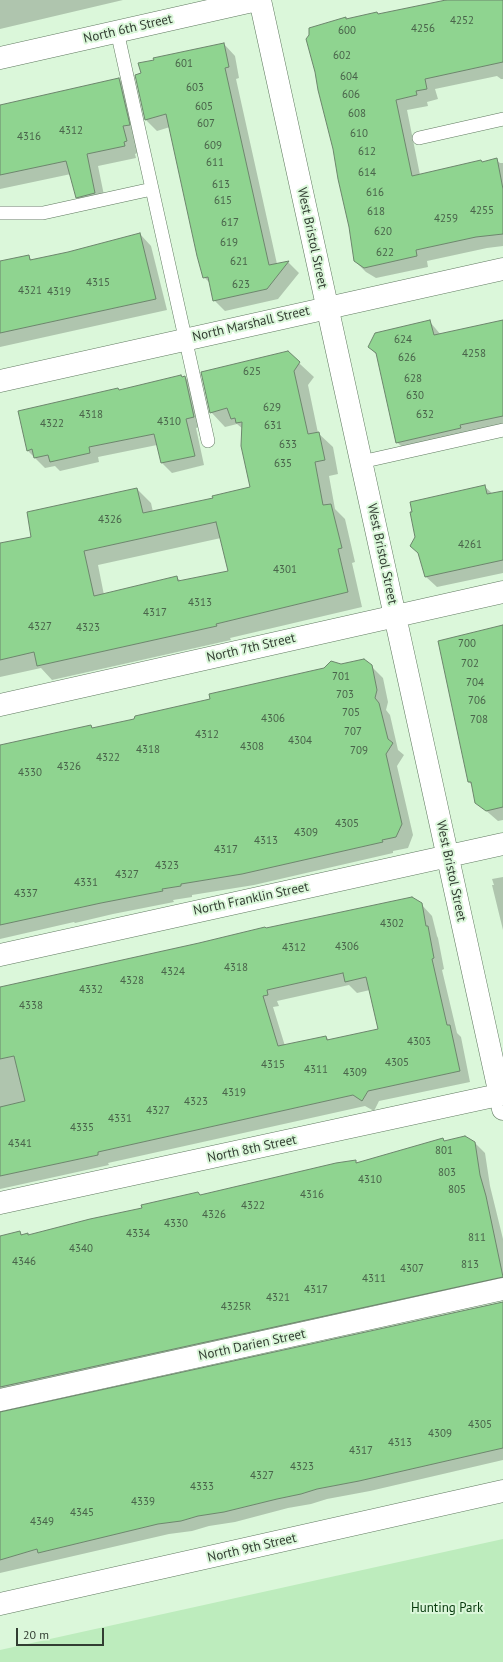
<!DOCTYPE html>
<html>
<head>
<meta charset="utf-8">
<style>
  body { margin:0 }
  #map { position:relative; width:503px; height:1662px; overflow:hidden; background:#dbf7da; font-family:"PT Sans",sans-serif }
  canvas { display:block }
  .scale { position:absolute; left:16px; top:1628px; width:88px; height:18px; box-sizing:border-box; border:2px solid #323d32; border-top:0; padding-left:5px; font-size:12px; line-height:14px; white-space:nowrap; color:#323d32; -webkit-text-stroke:3px #dbf7da; paint-order:stroke }
</style>
</head>
<body>
<div id="map">
<canvas width="503" height="1662"></canvas>
<div class="scale">20 m</div>
</div>
<script>
const context = document.querySelector('canvas').getContext('2d');
context.lineJoin = 'round';
function fillPath(path, color) { context.fillStyle = color; context.fill(path, 'evenodd'); }
const poly = rows => new Path2D(rows.map(r => 'M' + r).join(''));
function stroke(path, color, width, dash) { context.strokeStyle = color; context.lineWidth = width; context.lineCap = dash ? 'butt' : 'round'; context.setLineDash(dash || []); context.stroke(path); }
function write(font, color, halo, rows, align = 'center') {
  context.font = font + ' "PT Sans",sans-serif'; context.lineWidth = 4; context.setLineDash([]); context.textBaseline = 'middle'; context.strokeStyle = halo; context.fillStyle = color; for (const [text, x, y, turn = 0] of rows) {
    context.save(); context.translate(x, y); context.rotate((+turn || 0) * Math.PI / 180); context.textAlign = isNaN(turn) ? turn : align; if (halo) context.strokeText(text, 0, 0); context.fillText(text, 0, 0); context.restore();
  }
}
fillPath(poly([
  [503,1539,503,1662,0,1662,0,1650]
]), '#bdecbd');
fillPath(poly([
  [0,0,123,0,0,29],
  [450,0,503,0,503,79,501,79,497,76,435,89,438,99,427,102,428,106,407,110,420,175,496,160,500,163,503,163,503,246,487,248,427,261,428,267,376,278,366,272,355,261,346,18,347,20,377,13,379,15],
  [224,44,235,56,239,78,236,79,277,264,288,262,299,273,278,299,225,311,214,300,211,284,204,277,170,127,157,131,146,120,136,75],
  [119,79,131,91,138,153,135,154,136,158,98,166,106,205,88,209,77,197,71,174,0,189,0,106],
  [140,234,151,246,167,310,0,347,0,262,28,256,33,261,61,255],
  [503,321,503,429,408,453,397,442,378,356,369,347,430,322,441,335],
  [287,352,314,377,308,385,318,433,333,447,338,474,329,476,335,509,345,519,355,562,352,563,362,607,230,638,231,640,52,680,41,668,0,677,0,545,32,537,137,489,151,503,153,512,214,499,251,488,243,429,237,424,225,427,211,412],
  [221,538,229,571,181,581,176,577,104,595,98,565],
  [181,376,183,378,185,377,195,387,204,426,196,428,204,465,172,473,162,463,157,445,98,457,99,462,60,471,55,466,45,468,27,450,119,391],
  [485,487,493,494,503,492,503,573,437,587,425,576],
  [503,629,503,820,498,821,476,802,472,785,469,782],
  [341,665,371,666,383,678,388,702,386,710,390,715,398,750,404,755,397,766,413,835,408,848,393,851,393,853,254,885,192,895,192,897,173,900,174,902,113,914,75,923,74,922,0,939,0,746,91,726,93,729,134,720],
  [503,877,503,930,492,885,494,885,492,879],
  [412,898,421,904,432,916,437,936,438,938,444,969,442,970,457,1033,461,1037,470,1082,379,1101,374,1111,365,1106,108,1163,109,1165,0,1189,0,988],
  [349,985,357,993,370,990,379,1029,330,1041,326,1037,285,1046,273,1007,279,1006,277,1001],
  [443,1139,445,1141,474,1142,485,1153,490,1186,503,1239,503,1289,0,1404,0,1237,20,1233,23,1235,27,1234,29,1236,355,1161,357,1163],
  [503,1302,503,1460,370,1491,327,1499,311,1504,288,1508,235,1522,209,1526,192,1531,169,1534,0,1573,0,1413]
]), '#0003');
const building = poly([
  [446,0,503,0,503,62,425,79,427,89,416,91,417,95,396,100,412,176,481,160,482,162,497,158,503,189,503,234,476,237,416,250,417,256,364,268,354,261,349,227,338,179,333,149,318,90,315,72,306,39,309,35,309,28,346,17,346,19,377,12,378,14,446,0],
  [224,43,229,67,225,68,269,265,289,261,267,289,213,301,208,277,203,278,197,256,166,114,145,120,135,75,141,73,138,63,154,60,153,58,224,43],
  [119,78,130,125,123,126,127,141,124,142,125,146,87,154,95,193,76,198,66,161,0,175,0,105,119,78],
  [140,233,156,299,0,333,0,261,29,255,30,260,68,252,140,233],
  [430,320,434,335,503,320,503,416,460,425,461,428,396,443,376,353,368,347,375,333,430,320],
  [288,351,300,362,294,371,308,434,319,432,325,460,315,462,323,505,331,504,342,548,338,549,348,592,216,624,217,626,37,666,34,652,0,660,0,543,31,537,27,512,137,488,143,513,213,498,212,496,250,487,241,446,242,422,236,423,235,418,231,419,227,408,210,413,201,372,288,351],
  [216,522,228,571,178,581,177,576,94,596,84,551,216,522],
  [181,375,182,377,185,376,194,417,186,419,195,456,161,463,154,434,89,447,90,453,50,462,48,455,34,458,32,449,27,451,18,411,118,388,119,390,181,375],
  [485,485,487,494,503,491,503,560,425,577,418,553,410,546,415,537,410,512,412,512,410,502,485,485],
  [503,625,503,807,486,811,475,803,471,782,468,782,438,641,503,625],
  [364,659,372,665,377,690,375,698,379,703,388,739,393,743,386,754,402,824,396,837,382,840,383,842,242,874,181,884,181,886,162,889,163,891,101,903,0,925,0,745,91,725,92,728,134,719,135,716,210,699,209,694,324,668,331,661,341,664,364,659],
  [412,897,422,903,426,926,428,926,434,958,432,959,447,1025,450,1025,460,1071,368,1091,362,1101,353,1095,98,1152,98,1155,0,1176,0,1107,25,1101,14,1056,0,1059,0,987,199,943,265,927,266,928,412,897],
  [343,973,345,982,366,977,378,1029,327,1040,326,1036,278,1046,263,996,268,995,267,990,343,973],
  [465,1136,475,1142,480,1175,486,1196,503,1277,0,1387,0,1236,20,1231,21,1235,28,1233,28,1235,90,1219,142,1208,141,1205,198,1192,200,1195,336,1163,356,1160,356,1163,443,1138,444,1141,465,1136],
  [503,1302,503,1448,359,1481,317,1489,301,1494,277,1499,224,1512,198,1516,181,1521,158,1524,38,1553,37,1549,0,1560,0,1412,503,1302]
]);
fillPath(building, '#8fd490');
stroke(building, '#6d866d', 1);
const service = poly([
  [117,31,208,441],
  [419,138,503,119],
  [0,213,43,213,152,189],
  [361,462,503,430]
]);
const minor = poly([
  [260,0,503,1109],
  [0,58,257,0],
  [0,381,503,269],
  [0,705,503,592],
  [0,955,503,844],
  [0,1203,503,1094],
  [0,1400,503,1289]
]);
const tertiary = poly([
  [0,1604,503,1491]
]);
stroke(service, '#607960', 14);
stroke(minor, '#607960', 23);
stroke(tertiary, '#607960', 23);
stroke(service, '#fff', 13);
stroke(minor, '#fff', 22);
stroke(tertiary, '#fff', 22);
write('11px', '#49634a', null, [
  ["4252",462,21],
  ["4256",423,29],
  ["600",347,31],
  ["602",342,56],
  ["601",184,64],
  ["604",349,77],
  ["603",195,88],
  ["606",351,95],
  ["605",204,107],
  ["608",357,114],
  ["607",206,124],
  ["4312",71,131],
  ["610",359,134],
  ["4316",29,137],
  ["609",213,146],
  ["612",367,152],
  ["611",215,163],
  ["614",367,173],
  ["613",221,185],
  ["616",375,193],
  ["615",223,201],
  ["4255",482,211],
  ["618",376,212],
  ["4259",446,219],
  ["617",230,223],
  ["620",383,232],
  ["619",229,243],
  ["622",385,253],
  ["621",239,262],
  ["4315",98,283],
  ["623",241,285],
  ["4321",30,291],
  ["4319",59,292],
  ["624",403,340],
  ["4258",474,354],
  ["626",407,358],
  ["625",252,372],
  ["628",413,379],
  ["630",415,396],
  ["629",272,408],
  ["4318",91,415],
  ["632",425,415],
  ["4310",169,422],
  ["4322",52,424],
  ["631",273,426],
  ["633",288,445],
  ["635",283,464],
  ["4326",110,520],
  ["4261",470,545],
  ["4301",285,570],
  ["4313",200,603],
  ["4317",155,613],
  ["4327",40,627],
  ["4323",88,628],
  ["700",467,644],
  ["702",470,664],
  ["701",341,677],
  ["704",475,683],
  ["703",345,695],
  ["706",477,701],
  ["705",351,713],
  ["4306",273,719],
  ["708",479,720],
  ["707",353,732],
  ["4312",207,735],
  ["4304",300,741],
  ["4308",252,747],
  ["4318",148,750],
  ["709",359,751],
  ["4322",108,758],
  ["4326",69,767],
  ["4330",30,773],
  ["4305",347,824],
  ["4309",306,833],
  ["4313",266,841],
  ["4317",226,850],
  ["4323",167,866],
  ["4327",127,875],
  ["4331",86,883],
  ["4337",26,894],
  ["4302",392,924],
  ["4306",347,947],
  ["4312",294,948],
  ["4318",236,968],
  ["4324",173,972],
  ["4328",132,981],
  ["4332",91,990],
  ["4338",31,1006],
  ["4303",419,1042],
  ["4305",397,1063],
  ["4315",273,1065],
  ["4311",316,1070],
  ["4309",355,1073],
  ["4319",234,1093],
  ["4323",196,1102],
  ["4327",158,1111],
  ["4331",120,1119],
  ["4335",82,1128],
  ["4341",20,1144],
  ["801",444,1151],
  ["803",447,1173],
  ["4310",370,1180],
  ["805",457,1190],
  ["4316",312,1195],
  ["4322",253,1206],
  ["4326",214,1215],
  ["4330",176,1224],
  ["4334",138,1234],
  ["811",477,1238],
  ["4340",81,1249],
  ["4346",24,1262],
  ["813",470,1265],
  ["4307",412,1269],
  ["4311",374,1279],
  ["4317",316,1290],
  ["4321",278,1298],
  ["4325R",236,1307],
  ["4305",480,1425],
  ["4309",440,1434],
  ["4313",400,1443],
  ["4317",361,1451],
  ["4323",302,1467],
  ["4327",262,1476],
  ["4333",202,1487],
  ["4339",143,1502],
  ["4345",82,1513],
  ["4349",42,1522]
]);
write('13px', '#323d32', '#dbf7da', [
  ["North 6th Street",128,29,-13],
  ["West Bristol Street",312,238,78],
  ["North Marshall Street",251,324,-13],
  ["West Bristol Street",382,554,78],
  ["North 7th Street",251,648,-13],
  ["West Bristol Street",451,871,78],
  ["North Franklin Street",251,899,-12],
  ["North 8th Street",252,1149,-12],
  ["North Darien Street",252,1345,-12],
  ["North 9th Street",252,1548,-13]
]);
write('13px', '#06390c', '#dbf7da', [
  ["Hunting Park",447,1608]
]);
</script>
</body>
</html>
